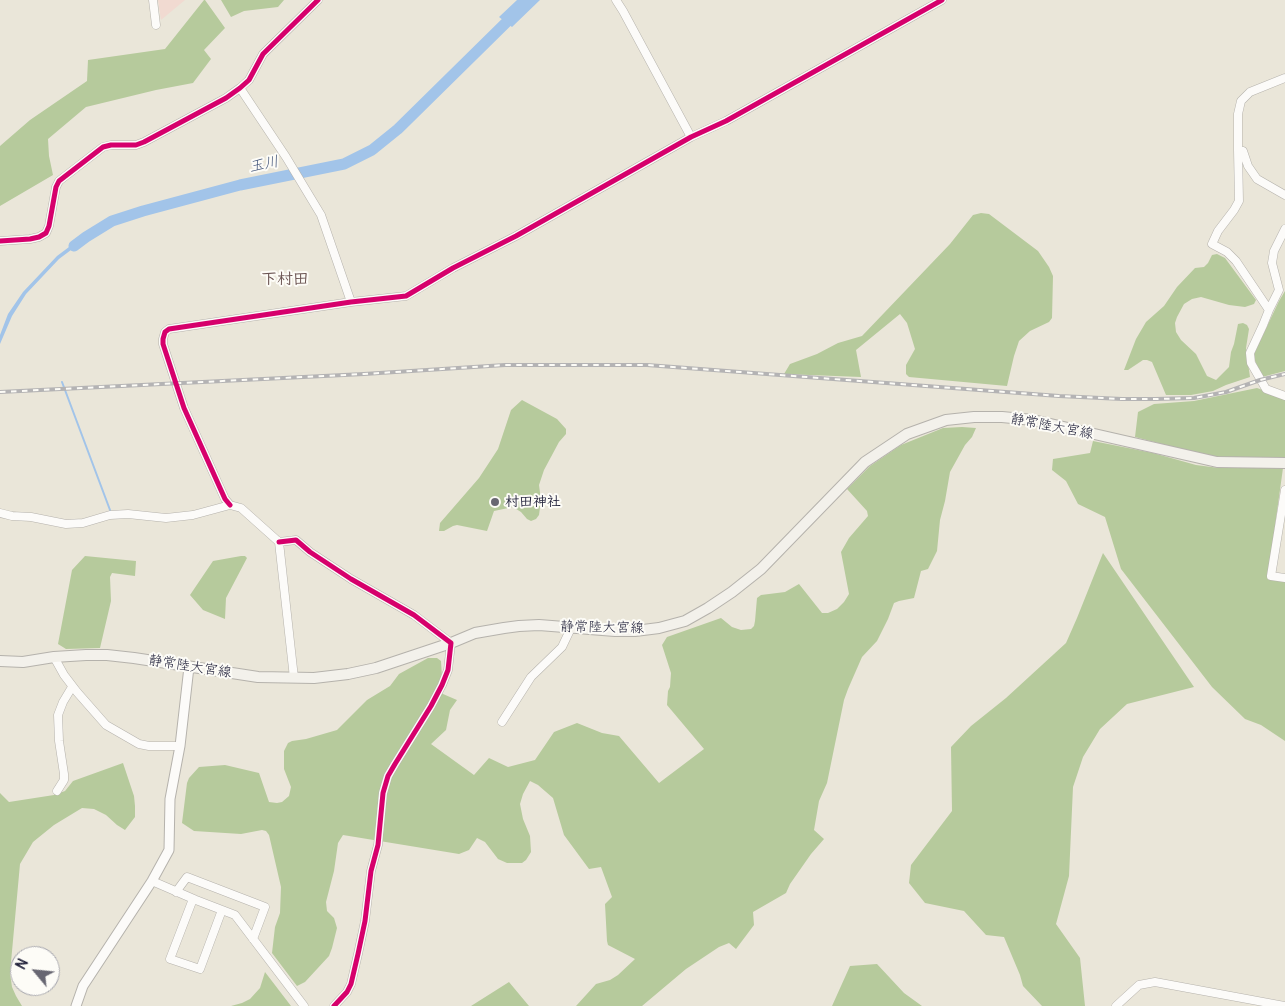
<!DOCTYPE html>
<html>
<head>
<meta charset="utf-8">
<style>
  body { margin:0 }
  #map { position:relative; width:1285px; height:1006px; overflow:hidden; background:#eae6d9; font-family:Pangolin,sans-serif }
  canvas { display:block }
  .north { position:absolute; left:10px; top:946px; width:50px; height:50px; box-sizing:border-box; background:#fdfcf7; border:1px solid #a5a5ac; border-radius:50%; rotate:298deg; font-size:14px; font-weight:700; line-height:20px; text-align:center; color:#22223b }
  .north::after { content:''; display:block; margin:auto; width:18px; height:22px; background:#686772; clip-path:polygon(50% 0,100% 100%,50% 72%,0 100%) }
</style>
</head>
<body>
<div id="map">
<canvas width="1285" height="1006"></canvas>
<div class="north">N</div>
</div>
<script>
const context = document.querySelector('canvas').getContext('2d');
context.lineJoin = 'round';
function fillPath(path, color) { context.fillStyle = color; context.fill(path, 'evenodd'); }
const poly = rows => new Path2D(rows.map(r => 'M' + r).join(''));
function stroke(path, color, width, dash) { context.strokeStyle = color; context.lineWidth = width; context.lineCap = dash ? 'butt' : 'round'; context.setLineDash(dash || []); context.stroke(path); }
function write(font, color, halo, rows, align = 'center') {
  context.font = font + ' Pangolin,"Klee One",sans-serif'; context.lineWidth = 4; context.setLineDash([]); context.textBaseline = 'middle'; context.strokeStyle = halo; context.fillStyle = color; for (const [text, x, y, turn = 0] of rows) {
    context.save(); context.translate(x, y); context.rotate((+turn || 0) * Math.PI / 180); context.textAlign = isNaN(turn) ? turn : align; if (halo) context.strokeText(text, 0, 0); context.fillText(text, 0, 0); context.restore();
  }
}
fillPath(poly([
  [158,0,185,0,161,20]
]), '#f1dad1');
fillPath(poly([
  [204,0,205,0,225,28,204,50,211,59,193,83,156,90,86,107,48,139,49,156,53,175,0,206,0,146,30,120,87,81,88,60,165,49],
  [221,0,284,0,278,7,244,11,231,17],
  [981,213,989,214,1038,251,1049,267,1053,276,1052,318,1049,322,1030,331,1019,341,1014,356,1007,386,909,377,906,374,906,365,915,349,907,323,900,314,856,350,861,377,784,374,790,364,817,354,838,343,862,336,950,244,973,215],
  [1217,254,1225,258,1256,300,1254,304,1245,307,1229,305,1201,297,1192,299,1184,304,1177,317,1175,323,1176,332,1181,340,1196,354,1207,376,1216,380,1229,367,1231,352,1234,344,1238,324,1243,323,1247,325,1249,329,1246,348,1250,377,1226,385,1213,391,1191,395,1166,395,1152,362,1147,360,1143,360,1128,370,1124,370,1136,339,1146,322,1164,306,1177,287,1195,268,1204,267,1208,263,1212,255],
  [1285,291,1285,371,1262,377,1253,356,1279,301],
  [1257,388,1285,398,1285,460,1216,458,1135,437,1138,412,1154,404,1194,401],
  [522,400,557,419,566,429,566,434,559,442,544,470,539,485,541,500,539,515,536,519,531,521,527,519,521,512,513,507,494,511,487,531,457,525,453,526,444,531,439,531,440,523,479,478,498,449,511,410],
  [962,427,976,428,972,437,965,445,950,472,945,501,940,520,937,551,928,569,921,571,914,598,899,601,894,603,888,619,877,641,862,657,848,689,844,700,827,783,819,801,814,830,824,839,811,854,790,884,786,893,753,912,754,925,736,949,729,943,719,947,686,969,642,1006,576,1006,596,984,610,980,618,975,635,959,608,945,607,941,605,904,612,897,601,867,589,869,564,835,553,798,538,785,530,781,523,794,520,804,523,819,530,836,531,852,526,860,522,863,507,863,498,859,485,842,477,838,469,850,459,854,343,835,338,843,334,871,326,902,327,911,334,918,337,928,332,948,329,956,305,982,297,986,272,953,275,927,280,913,281,887,269,835,266,831,262,830,241,834,194,831,182,823,187,783,189,778,199,767,225,765,259,773,269,802,277,803,282,802,289,796,291,787,284,769,284,751,288,743,292,741,306,739,337,730,367,700,390,686,399,674,428,658,437,658,441,661,442,677,436,691,457,700,450,710,446,730,431,744,474,775,489,758,508,767,535,760,554,732,577,723,602,733,619,736,659,783,704,749,667,705,668,691,670,687,671,673,662,645,667,637,721,618,732,627,741,630,751,629,754,626,755,621,757,598,761,595,785,592,799,584,822,613,828,613,837,609,844,602,849,594,841,552,849,538,868,516,867,511,847,489,870,466,901,445,943,428],
  [1093,441,1153,453,1196,465,1219,468,1283,468,1268,577,1285,580,1285,741,1261,725,1245,719,1212,687,1121,569,1105,517,1078,504,1066,481,1052,470,1053,459,1090,453],
  [1103,553,1194,687,1127,704,1100,729,1083,757,1073,787,1069,876,1056,924,1080,958,1085,1006,1042,1006,1023,986,1020,975,1004,937,986,935,964,911,925,903,909,883,911,865,952,811,951,747,971,726,1006,698,1066,643,1077,618],
  [85,556,136,561,135,576,112,573,110,577,111,601,100,648,66,649,58,644,72,570],
  [241,556,245,556,247,558,226,598,225,619,203,610,190,595,213,561],
  [123,763,134,796,135,806,135,817,125,830,117,825,106,815,94,809,82,808,54,825,33,842,20,864,10,973,12,987,16,996,22,1006,0,1006,0,793,9,802,54,795,65,791,73,781],
  [877,964,904,993,922,1006,832,1006,850,966],
  [265,972,291,1006,231,1006,242,1003,250,999,260,988],
  [509,982,529,1006,471,1006]
]), '#b6ca9c');
fillPath(poly([
  [517,0,540,0,512,27,499,17],
  [85,235,87,238,59,259,26,294,12,316,0,344,0,335,8,314,23,292,57,256]
]), '#a2c4e9');
stroke(poly([
  [62,382,110,510]
]), '#a2c4e9', 2);
stroke(poly([
  [74,246,86,237,112,221,143,211,240,185,344,164,372,150,398,129,529,0]
]), '#a2c4e9', 11);
const minor = poly([
  [153,0,156,25],
  [616,0,623,11,691,137],
  [1285,78,1250,92,1241,101,1238,114,1238,150,1239,201,1234,210,1218,231,1212,244,1227,252,1236,261,1269,310,1263,325,1250,353,1251,363,1266,389,1285,396],
  [240,88,286,157,321,215,351,302],
  [1238,150,1243,151,1248,166,1257,179,1285,195],
  [0,241,30,239,39,237,46,233,49,226,56,187,59,181,103,147,111,145,136,145,144,142,226,98,240,88,249,80,263,54,318,0],
  [1269,310,1279,290,1272,263,1274,251,1285,229],
  [1285,490,1271,576,1285,578],
  [230,505,225,499,184,408,163,344,163,339,165,332,169,329,351,302,406,296,453,268,516,236,691,137,726,121,942,0],
  [0,513,12,516,31,517,66,524,83,523,110,515,128,514,166,518,193,515,230,505,241,508,279,542,294,678],
  [279,542,296,540,310,552,351,579,414,615,451,643,448,670,442,685,431,706,395,764,388,776,383,793,378,845,371,871,365,921,358,954,351,984,347,992,334,1006],
  [54,657,64,675,77,692,106,725,139,744,149,746,180,746],
  [502,722,531,677,562,647,571,628],
  [57,791,64,780,64,774,59,741,58,715,63,702,72,687],
  [152,881,196,900,235,915,304,1006],
  [176,892,187,877,265,907,253,939],
  [193,899,170,959,200,969,222,910],
  [1116,1006,1139,985,1155,982,1285,1006]
]);
const tertiary = poly([
  [76,1006,83,986,152,881,169,850,170,799,180,746,189,667]
]);
const secondary = poly([
  [0,661,23,662,54,657,86,655,107,655,134,658,258,677,314,678,348,674,376,668,451,643,475,633,504,628,519,626,539,625,615,631,635,631,659,628,685,621,708,608,732,592,761,569,865,462,907,434,946,420,974,417,1002,417,1033,420,1217,462,1285,463]
]);
stroke(minor, '#b5b2ac', 9);
stroke(tertiary, '#b5b2ac', 11);
stroke(secondary, '#b5b2ac', 12);
stroke(minor, '#fcfbf9', 8);
stroke(tertiary, '#fcfbf9', 9);
stroke(secondary, '#f3f1eb', 10);
const rail = poly([
  [0,392,364,374,505,365,647,365,1059,396,1122,399,1155,399,1194,398,1226,392,1260,380,1285,374]
]);
stroke(rail, '#b4b3b4', 4);
stroke(rail, '#fdfcf7', 2, [5.5]);
stroke(poly([
  [0,241,30,239,39,237,46,233,49,226,56,187,59,181,103,147,111,145,136,145,144,142,226,98,240,88,249,80,263,54,318,0],
  [230,505,225,499,184,408,163,344,163,339,165,332,169,329,351,302,406,296,453,268,516,236,691,137,726,121,942,0],
  [279,542,296,540,310,552,351,579,414,615,451,643,448,670,442,685,431,706,395,764,388,776,383,793,378,845,371,871,365,921,358,954,351,984,347,992,334,1006]
]), '#d6006c', 5);
for (const [x, y, r, color] of [
  [495,502,5,"#686772"]
]) { const dot = new Path2D(); dot.arc(x, y, r, 0, 2 * Math.PI); context.fillStyle = color; context.fill(dot); stroke(dot, '#fdfcf7', 2); }
write('14px', '#22223b', '#fdfcf7', [
  ["静常陸大宮線",1052,427,11],
  ["静常陸大宮線",602,628,1],
  ["静常陸大宮線",190,667,9]
]);
write('bold 14px', '#22223b', '#fdfcf7', [
  ["村田神社",505,502]
], 'left');
write('italic 15px', '#44567a', '#fdfcf7', [
  ["玉川",264,165,-12]
]);
write('bold 16px', '#6c5553', '#fdfcf7', [
  ["下村田",285,280]
]);
</script>
</body>
</html>
